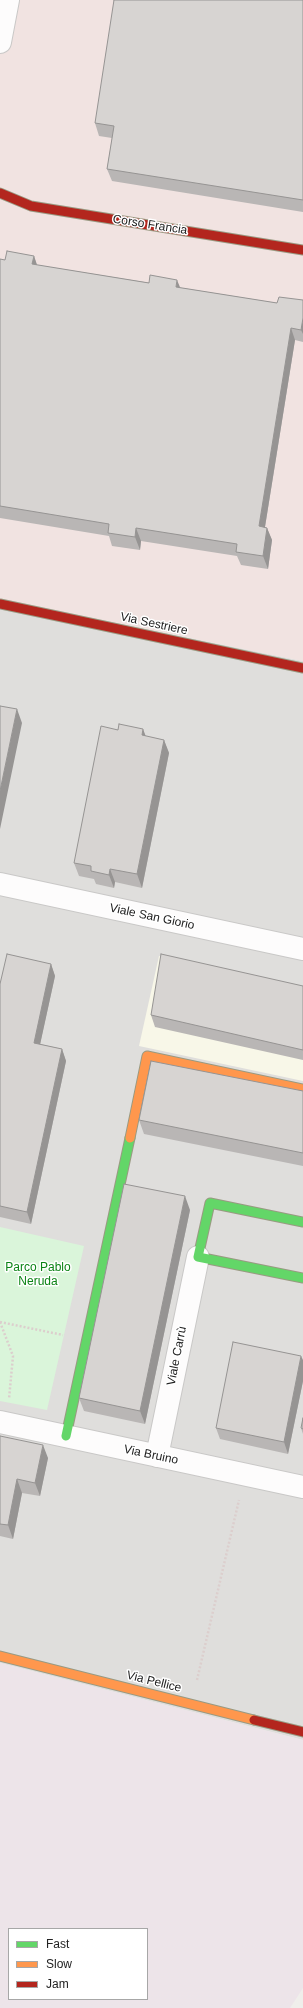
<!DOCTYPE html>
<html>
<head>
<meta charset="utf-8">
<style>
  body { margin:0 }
  #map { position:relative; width:303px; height:2008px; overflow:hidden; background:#f0eeeb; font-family:Helvetica,sans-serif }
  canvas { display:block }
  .legend { position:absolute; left:8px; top:1928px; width:140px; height:72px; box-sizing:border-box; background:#fff; border:1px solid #a7a7a7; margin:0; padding:5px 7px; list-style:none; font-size:12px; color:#222 }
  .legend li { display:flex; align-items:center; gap:8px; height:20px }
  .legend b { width:20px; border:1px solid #a7a7a7 }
</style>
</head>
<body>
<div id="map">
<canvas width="303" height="2008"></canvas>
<ul class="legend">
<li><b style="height:5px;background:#63d668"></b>Fast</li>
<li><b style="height:5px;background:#ff974d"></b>Slow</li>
<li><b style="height:5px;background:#b3261e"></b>Jam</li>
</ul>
</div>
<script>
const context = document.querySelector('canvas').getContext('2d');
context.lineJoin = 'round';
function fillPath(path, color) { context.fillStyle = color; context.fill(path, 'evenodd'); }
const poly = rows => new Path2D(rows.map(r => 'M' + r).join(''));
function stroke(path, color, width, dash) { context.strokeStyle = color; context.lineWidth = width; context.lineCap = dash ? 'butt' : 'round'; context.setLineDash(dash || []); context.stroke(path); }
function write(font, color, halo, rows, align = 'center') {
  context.font = font + ' Helvetica,sans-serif'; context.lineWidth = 3; context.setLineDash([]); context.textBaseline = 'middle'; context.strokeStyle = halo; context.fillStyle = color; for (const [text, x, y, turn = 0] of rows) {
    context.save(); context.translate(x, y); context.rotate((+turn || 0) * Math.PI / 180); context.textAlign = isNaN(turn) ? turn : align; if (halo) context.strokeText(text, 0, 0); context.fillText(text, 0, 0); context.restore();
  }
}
fillPath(poly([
  [0,599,303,661,303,1740,0,1663]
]), '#dfdedc');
fillPath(poly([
  [0,0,303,0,303,661,0,599]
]), '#f1e3e1');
fillPath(poly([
  [0,1663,303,1740,303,1988,290,2008,0,2008],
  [9,1929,147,1929,147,1999,9,1999]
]), '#ede4e9');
fillPath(poly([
  [159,956,303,988,303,1081,139,1046]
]), '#f8f7e8');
fillPath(poly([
  [0,1227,84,1246,47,1410,0,1401]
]), '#daf5da');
const street = poly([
  [0,42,8,0],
  [0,884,303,949],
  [0,1422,303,1487],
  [157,1456,198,1257]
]);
const fast = poly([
  [303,1222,210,1203,198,1257,303,1278],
  [66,1436,130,1138]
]);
const slow = poly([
  [130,1138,147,1056,303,1089],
  [0,1656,254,1720]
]);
const jam = poly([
  [0,193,31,206,303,250],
  [0,604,303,668],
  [254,1720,303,1732]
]);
stroke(street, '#c9c8c7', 24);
stroke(fast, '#999a82', 11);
stroke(slow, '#999a82', 11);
stroke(jam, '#999a82', 11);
stroke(poly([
  [0,1322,13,1356,9,1399],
  [0,1322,63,1335],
  [197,1680,239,1500]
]), '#dccecd', 2.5, [2, 2]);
stroke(street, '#fdfcfc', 22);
stroke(fast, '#63d668', 9);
stroke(slow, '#ff974d', 9);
stroke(jam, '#b3261e', 9);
fillPath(poly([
  [303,0,303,212,112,181,107,169,112,138,99,136,95,123],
  [34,256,37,265,277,303,303,300,303,342,295,340,265,527,267,528,272,540,268,569,241,565,237,556,141,541,140,550,112,546,109,536,0,518,0,259,5,260],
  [143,729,145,736,164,740,169,753,142,888,115,882,114,888,96,884,94,879,79,876,74,863,118,730],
  [51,964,55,976,40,1044,62,1049,66,1061,31,1224,0,1217,0,984],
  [303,986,303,1060,155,1027,151,1015],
  [303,1091,303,1166,144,1134,139,1120],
  [190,1210,145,1424,84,1411,79,1398],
  [303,1360,303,1381,288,1454,220,1439,216,1428],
  [303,1418,303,1434,301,1428],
  [0,1436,48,1458,40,1496,22,1493,13,1539,0,1536]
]), '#b9b6b5');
fillPath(poly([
  [34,256,38,268,32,264],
  [177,280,182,292,176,287],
  [303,318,303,334,301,330],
  [291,328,295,340,263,539,259,526],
  [136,528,141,541,140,550,135,537],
  [267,528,272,540,268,569,263,556],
  [17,709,22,723,0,829,0,791],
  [143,729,148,742,142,735],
  [164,740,169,753,142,888,137,874],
  [110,869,115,882,114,888,109,875],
  [51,964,55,976,38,1054,34,1043],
  [62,1049,66,1061,31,1224,27,1212],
  [185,1196,190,1210,145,1424,140,1411],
  [301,1356,303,1360,303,1381,288,1454,284,1442],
  [43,1445,48,1458,40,1496,35,1483],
  [17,1479,22,1493,13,1539,8,1525]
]), '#969493');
const building = poly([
  [114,0,303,0,303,200,107,169,114,126,95,123,114,0],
  [7,251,34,256,32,264,149,283,150,275,177,280,176,287,277,303,279,297,303,300,303,318,301,330,291,328,259,526,267,528,263,556,236,552,237,544,136,528,135,537,108,533,109,524,0,506,0,259,5,260,7,251],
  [0,706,17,709,0,791,0,706],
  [119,724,143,729,142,735,164,740,137,874,110,869,109,875,91,871,91,866,74,863,101,726,118,730,119,724],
  [7,954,51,964,34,1043,62,1049,27,1212,0,1206,0,984,7,954],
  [161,954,303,986,303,1050,151,1015,161,954],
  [151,1061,303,1091,303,1153,139,1120,151,1061],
  [124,1184,185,1196,140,1411,79,1398,124,1184],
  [233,1342,301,1356,284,1442,216,1428,233,1342],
  [303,1418,303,1429,301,1428,303,1418],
  [0,1436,43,1445,35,1483,17,1479,8,1525,0,1524,0,1436]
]);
fillPath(building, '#d7d4d2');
stroke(building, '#969493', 1);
write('12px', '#222', '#fff', [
  ["Corso Francia",150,225,9],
  ["Via Sestriere",154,624,12],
  ["Viale San Giorio",152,917,12],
  ["Viale Carrù",177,1356,-79],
  ["Via Bruino",151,1455,12],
  ["Via Pellice",154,1682,14]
]);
write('12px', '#0c8416', '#fff', [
  ["Parco Pablo",38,1268],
  ["Neruda",38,1282]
]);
</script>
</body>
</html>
